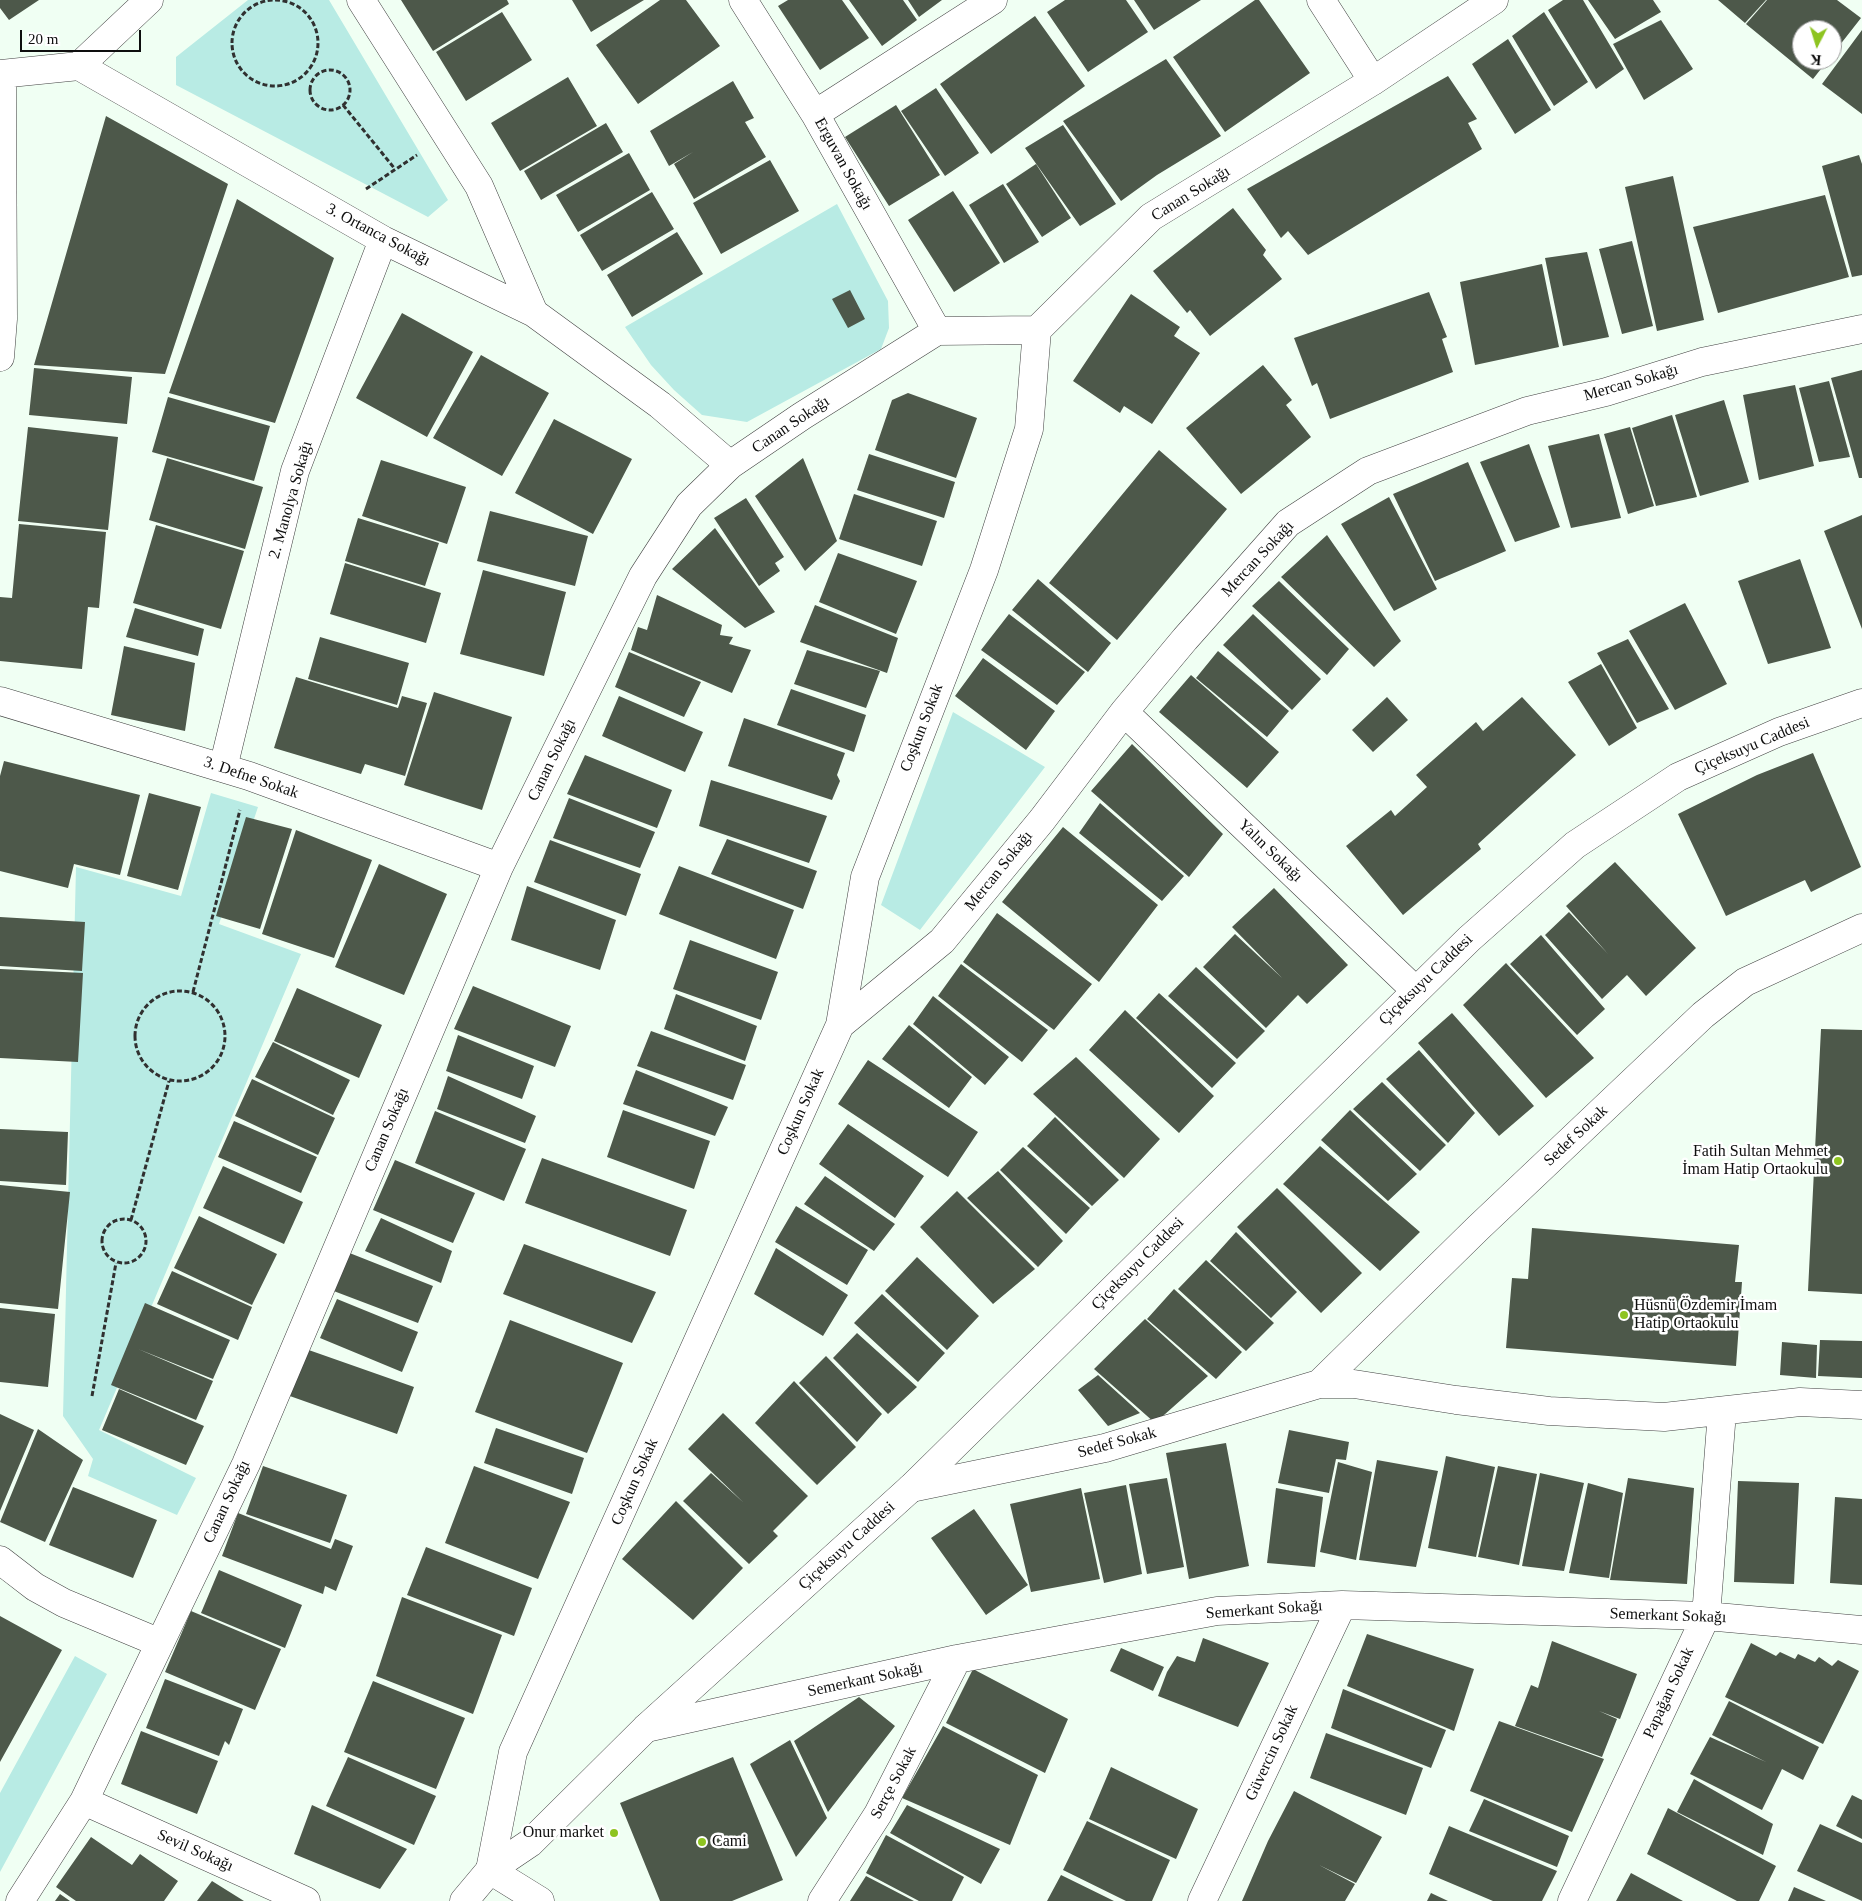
<!DOCTYPE html>
<html>
<head>
<meta charset="utf-8">
<style>
  body { margin:0 }
  #map { position:relative; width:1862px; height:1901px; overflow:hidden; background:#f0fff3; font-family:Georgia,serif }
  canvas { display:block }
  .north { position:absolute; left:1792px; top:20px; width:50px; height:50px; box-sizing:border-box; background:#fff; border:1px solid #9f9f9f; border-radius:50%; rotate:185deg; font-size:14px; font-weight:700; line-height:20px; text-align:center; color:#0e0e0e }
  .north::after { content:''; display:block; margin:auto; width:18px; height:22px; background:#8ec421; clip-path:polygon(50% 0,100% 100%,50% 72%,0 100%) }
  .scale { position:absolute; left:20px; top:30px; width:121px; height:22px; box-sizing:border-box; border:2px solid #0e0e0e; border-top:0; padding-left:6px; font-size:15px; line-height:18px; white-space:nowrap; color:#0e0e0e; -webkit-text-stroke:4px #fff; paint-order:stroke }
</style>
</head>
<body>
<div id="map">
<canvas width="1862" height="1901"></canvas>
<div class="north">K</div>
<div class="scale">20 m</div>
</div>
<script>
const context = document.querySelector('canvas').getContext('2d');
context.lineJoin = 'round';
function fillPath(path, color) { context.fillStyle = color; context.fill(path, 'evenodd'); }
const poly = rows => new Path2D(rows.map(r => 'M' + r).join(''));
function stroke(path, color, width, dash) { context.strokeStyle = color; context.lineWidth = width; context.lineCap = dash ? 'butt' : 'round'; context.setLineDash(dash || []); context.stroke(path); }
function write(font, color, halo, rows, align = 'center') {
  context.font = font + ' Georgia,serif'; context.lineWidth = 5; context.setLineDash([]); context.textBaseline = 'middle'; context.strokeStyle = halo; context.fillStyle = color; for (const [text, x, y, turn = 0] of rows) {
    context.save(); context.translate(x, y); context.rotate((+turn || 0) * Math.PI / 180); context.textAlign = isNaN(turn) ? turn : align; if (halo) context.strokeText(text, 0, 0); context.fillText(text, 0, 0); context.restore();
  }
}
fillPath(poly([
  [248,0,329,0,448,200,428,217,176,85,176,57],
  [837,204,888,301,889,328,881,349,747,422,702,415,674,390,651,365,625,327],
  [953,712,1045,767,920,930,881,905],
  [211,793,258,807,219,924,301,954,99,1430,196,1478,177,1515,88,1476,93,1459,63,1416,76,867,181,896],
  [75,1656,107,1674,0,1872,0,1793]
]), '#b8ebe4');
fillPath(poly([
  [0,0,39,0,9,20,0,8],
  [401,0,507,0,509,4,433,51],
  [572,0,644,0,591,32],
  [660,0,686,0,720,46,638,104,596,45],
  [788,0,842,0,869,38,820,70,778,6],
  [849,0,903,0,917,20,882,46],
  [908,0,942,0,919,17],
  [1065,0,1126,0,1148,32,1088,72,1047,12],
  [1134,0,1201,0,1154,30],
  [1255,0,1259,0,1310,73,1225,132,1173,57],
  [1563,0,1583,0,1624,69,1596,89,1548,10],
  [1588,0,1653,0,1661,12,1615,39],
  [1718,0,1766,0,1745,23],
  [1767,0,1837,0,1861,18,1832,55,1832,30,1802,30,1802,60,1828,60,1813,79,1746,24],
  [502,12,532,60,466,101,436,52],
  [1544,12,1588,82,1554,106,1512,36],
  [1035,16,1085,86,991,154,940,84],
  [1661,20,1693,69,1644,100,1613,44],
  [1862,30,1862,114,1822,84],
  [1508,39,1551,110,1515,134,1472,64],
  [1166,59,1221,136,1157,175,1121,201,1063,121],
  [1448,76,1477,119,1468,123,1482,149,1308,255,1288,231,1281,238,1247,189],
  [568,77,597,126,520,171,491,123],
  [733,81,754,118,745,122,766,157,694,199,674,164,693,152,669,166,650,131],
  [936,88,979,153,945,176,901,111],
  [896,105,940,175,889,206,845,137],
  [106,116,228,184,165,374,34,365],
  [606,123,623,152,541,200,524,171],
  [1063,125,1116,204,1080,226,1025,148],
  [629,153,650,190,578,232,556,195],
  [1859,155,1862,164,1862,275,1852,277,1822,166],
  [770,160,799,211,721,254,693,203],
  [1036,164,1071,218,1042,237,1006,184],
  [1673,176,1704,320,1657,331,1625,187],
  [1003,184,1039,242,1004,263,969,205],
  [953,191,1000,263,954,292,908,220],
  [652,192,674,229,602,271,580,235],
  [1825,195,1849,277,1718,313,1693,227],
  [237,199,334,258,275,423,169,393],
  [1233,208,1266,250,1263,255,1282,279,1210,336,1190,310,1187,313,1153,271],
  [677,232,703,274,632,317,607,275],
  [1632,241,1653,326,1622,334,1599,249],
  [1587,252,1609,337,1563,346,1545,258],
  [1542,264,1559,347,1475,365,1460,282],
  [850,290,865,319,848,328,832,299],
  [1429,292,1447,337,1442,339,1453,372,1330,419,1317,383,1312,386,1294,338],
  [1131,294,1180,327,1174,336,1200,353,1152,424,1124,406,1120,413,1073,381],
  [402,313,473,352,427,437,356,398],
  [481,355,549,393,502,476,433,438],
  [1263,365,1292,400,1286,405,1311,437,1241,494,1186,428],
  [34,368,132,377,127,424,29,415],
  [1862,370,1862,478,1859,478,1831,378],
  [1829,381,1850,457,1819,462,1799,388],
  [1795,385,1814,466,1759,480,1743,395],
  [908,393,977,418,956,478,875,450,892,400],
  [168,397,270,426,254,481,152,452],
  [1724,400,1749,482,1700,496,1675,415],
  [1672,415,1697,497,1656,506,1632,428],
  [554,419,632,459,593,534,515,493],
  [28,427,118,437,108,530,18,521],
  [1630,427,1654,506,1628,514,1604,434],
  [1599,434,1621,518,1571,528,1548,446],
  [1529,444,1560,527,1515,542,1480,462],
  [1159,450,1227,509,1117,640,1049,583],
  [869,454,955,482,944,518,857,490],
  [167,458,263,487,245,549,149,520],
  [803,458,837,541,805,571,755,496],
  [381,460,466,487,447,544,362,516],
  [1468,462,1506,551,1435,581,1393,494],
  [854,494,937,521,922,566,839,539],
  [1389,497,1437,589,1394,611,1341,524],
  [746,498,784,557,775,563,780,571,759,586,714,518],
  [490,511,588,536,575,586,477,561],
  [1862,515,1862,629,1824,531],
  [358,518,439,543,425,586,345,561],
  [19,524,106,532,99,608,88,607,82,669,0,661,0,597,12,598],
  [156,525,244,551,221,629,133,603],
  [715,528,775,612,745,628,672,569],
  [1327,535,1401,641,1374,667,1281,577],
  [838,553,917,581,896,634,819,602],
  [1800,559,1831,648,1768,664,1738,581],
  [345,563,441,593,426,643,330,614],
  [483,570,566,592,544,676,460,654],
  [1038,579,1111,643,1088,672,1012,610],
  [1279,581,1349,649,1327,675,1252,606],
  [657,595,722,625,720,635,733,637,729,644,751,650,732,693,631,650,638,627,647,630],
  [1685,603,1727,684,1675,710,1629,631],
  [815,605,898,638,887,673,800,642],
  [135,608,204,629,198,656,126,637],
  [1009,614,1085,672,1057,705,981,650],
  [1253,614,1321,679,1292,710,1223,645],
  [320,637,409,663,397,705,308,679],
  [1628,639,1669,709,1637,723,1597,653],
  [124,646,195,663,185,731,111,715],
  [807,650,880,671,866,708,794,684],
  [1218,651,1289,711,1267,737,1196,678],
  [629,652,701,682,684,717,615,687],
  [983,658,1055,711,1026,750,955,696],
  [1601,664,1637,728,1609,746,1568,682],
  [1191,675,1279,752,1247,788,1159,712],
  [296,677,398,708,402,696,427,703,405,776,365,764,361,774,274,748],
  [791,689,866,715,854,752,777,725],
  [434,692,512,717,482,810,404,785],
  [619,696,703,732,685,772,602,736],
  [1387,697,1408,720,1373,752,1352,730],
  [1522,697,1576,755,1478,844,1481,849,1403,915,1346,846,1391,810,1395,816,1427,787,1416,775,1476,722,1483,731],
  [744,718,845,753,837,775,840,781,832,800,728,766],
  [1132,744,1223,834,1189,877,1091,791],
  [1813,753,1861,867,1811,892,1805,880,1726,916,1678,814,1757,775],
  [585,755,672,790,657,828,567,794],
  [4,761,140,795,120,875,74,864,68,888,0,871,0,776],
  [711,780,827,816,809,863,699,826],
  [149,793,201,807,178,890,127,876],
  [569,798,655,832,640,868,553,838],
  [1100,803,1184,876,1162,901,1079,833],
  [246,817,292,829,260,929,216,916],
  [1063,827,1158,905,1099,982,1002,902],
  [296,830,372,860,334,958,262,934],
  [727,839,817,871,803,909,711,874],
  [550,840,641,874,626,916,534,882],
  [1615,862,1696,948,1646,996,1627,975,1602,999,1545,935,1569,912,1608,954,1566,906],
  [379,864,447,894,404,995,335,967],
  [679,866,794,910,776,959,659,914],
  [527,886,616,920,600,970,511,940],
  [1274,888,1348,965,1307,1004,1298,995,1266,1028,1203,967,1235,934,1282,978,1232,927],
  [997,913,1092,984,1054,1030,963,962],
  [0,917,85,922,82,971,0,966],
  [1541,935,1605,1009,1577,1035,1510,964],
  [690,940,778,972,761,1020,673,989],
  [1506,963,1594,1058,1546,1098,1463,1005],
  [961,964,1048,1030,1022,1062,938,996],
  [1196,967,1265,1031,1237,1059,1168,996],
  [0,969,83,973,78,1062,0,1058],
  [473,986,571,1026,555,1067,454,1029],
  [297,988,382,1025,359,1078,274,1041],
  [1159,993,1236,1063,1212,1088,1136,1018],
  [676,994,757,1026,745,1061,664,1029],
  [933,996,1009,1057,985,1085,913,1024],
  [1125,1010,1214,1096,1179,1133,1089,1050],
  [1452,1013,1534,1106,1499,1136,1418,1043],
  [909,1025,972,1077,949,1108,882,1059],
  [1821,1029,1862,1030,1862,1294,1808,1291],
  [651,1031,746,1065,733,1100,637,1066],
  [458,1035,534,1066,522,1099,446,1071],
  [273,1042,350,1080,333,1115,255,1077],
  [1419,1050,1475,1113,1448,1143,1386,1079],
  [1076,1057,1160,1139,1124,1178,1033,1094],
  [868,1060,978,1132,948,1177,838,1104],
  [636,1070,728,1107,715,1136,623,1104],
  [448,1076,536,1116,525,1143,437,1109],
  [252,1079,335,1118,318,1155,235,1116],
  [1382,1082,1446,1145,1420,1171,1353,1109],
  [623,1110,710,1141,694,1189,607,1157],
  [1350,1110,1417,1174,1388,1201,1321,1140],
  [435,1111,526,1149,504,1201,415,1163],
  [1055,1117,1119,1180,1092,1206,1027,1146],
  [234,1121,317,1157,301,1193,218,1157],
  [848,1124,924,1176,895,1218,819,1164],
  [0,1129,68,1132,66,1185,0,1181],
  [1320,1146,1420,1232,1380,1271,1283,1184],
  [1023,1147,1090,1208,1066,1234,1000,1170],
  [542,1158,687,1210,670,1256,525,1203],
  [395,1160,475,1193,453,1243,373,1210],
  [223,1166,303,1202,284,1244,203,1208],
  [998,1171,1063,1241,1038,1267,967,1198],
  [825,1176,895,1224,874,1251,804,1204],
  [0,1185,70,1192,58,1309,0,1303],
  [1277,1188,1362,1273,1321,1313,1237,1227],
  [957,1191,1035,1269,993,1304,920,1227],
  [796,1206,868,1250,847,1285,775,1242],
  [199,1216,277,1254,252,1305,174,1268],
  [381,1218,452,1251,441,1283,365,1251],
  [1532,1228,1739,1245,1735,1282,1742,1282,1736,1366,1506,1348,1512,1278,1528,1279],
  [1236,1232,1297,1292,1271,1318,1210,1261],
  [524,1244,656,1292,632,1343,503,1294],
  [776,1248,848,1295,823,1336,754,1294],
  [347,1252,433,1286,418,1323,331,1290],
  [917,1257,979,1316,947,1350,885,1291],
  [1206,1260,1274,1323,1246,1351,1178,1289],
  [172,1271,252,1307,238,1340,157,1304],
  [1174,1289,1242,1352,1216,1379,1147,1319],
  [882,1294,945,1353,918,1382,854,1323],
  [337,1299,418,1332,402,1372,320,1338],
  [145,1303,230,1340,213,1379,138,1349,213,1381,196,1420,111,1385],
  [0,1308,55,1314,48,1387,0,1382],
  [1145,1319,1208,1376,1155,1423,1094,1369],
  [510,1320,623,1363,587,1453,475,1412],
  [857,1333,917,1387,888,1414,833,1358],
  [1820,1340,1862,1341,1862,1378,1818,1376],
  [1782,1342,1817,1345,1816,1378,1780,1375],
  [303,1348,414,1387,397,1434,287,1395],
  [826,1356,882,1414,857,1442,799,1383],
  [1098,1375,1140,1413,1108,1426,1078,1390],
  [794,1381,856,1447,817,1485,755,1423],
  [119,1389,204,1426,186,1465,102,1430],
  [723,1413,808,1496,773,1531,778,1536,749,1564,683,1501,711,1473,744,1503,688,1449],
  [0,1414,34,1430,0,1511],
  [496,1428,584,1458,572,1494,484,1463],
  [38,1429,83,1460,45,1542,0,1522],
  [1289,1430,1349,1442,1346,1460,1336,1459,1329,1493,1278,1483],
  [1226,1443,1249,1566,1189,1579,1166,1453],
  [1446,1456,1495,1467,1476,1557,1428,1548],
  [1377,1460,1438,1471,1416,1567,1359,1560],
  [1338,1462,1372,1472,1356,1560,1320,1552],
  [263,1466,347,1495,330,1543,246,1514],
  [474,1466,570,1502,538,1579,445,1543],
  [1498,1466,1537,1474,1519,1565,1478,1557],
  [1540,1473,1584,1483,1564,1571,1522,1566],
  [1167,1478,1184,1567,1147,1574,1129,1484],
  [1628,1478,1694,1488,1687,1584,1610,1580],
  [1738,1481,1799,1483,1794,1584,1734,1582],
  [1588,1483,1623,1493,1609,1578,1569,1573],
  [1126,1485,1142,1574,1104,1583,1084,1493],
  [73,1487,157,1520,133,1578,49,1545],
  [1081,1488,1100,1579,1031,1592,1010,1504],
  [1276,1488,1323,1497,1315,1567,1267,1563],
  [1835,1497,1862,1499,1862,1585,1830,1583],
  [676,1501,743,1568,693,1620,622,1559],
  [974,1509,1028,1585,986,1615,931,1538],
  [238,1513,331,1549,335,1539,353,1546,336,1591,325,1586,323,1594,222,1556],
  [426,1547,532,1588,514,1636,407,1595],
  [219,1570,302,1605,285,1648,201,1613],
  [402,1597,502,1635,473,1714,376,1676],
  [191,1611,281,1649,255,1710,165,1672],
  [0,1616,62,1650,0,1762],
  [1367,1634,1474,1669,1454,1731,1347,1686],
  [1203,1638,1269,1663,1238,1727,1158,1696,1167,1672,1177,1656,1195,1662],
  [1552,1641,1637,1674,1620,1719,1599,1711,1617,1719,1602,1757,1515,1726,1531,1685,1538,1688],
  [1751,1643,1776,1656,1780,1652,1795,1659,1798,1654,1815,1662,1819,1657,1832,1666,1838,1660,1859,1671,1823,1744,1725,1697],
  [1121,1648,1164,1667,1153,1691,1110,1671],
  [973,1669,1068,1719,1045,1773,946,1723],
  [165,1679,243,1709,229,1745,225,1741,219,1756,146,1728],
  [373,1681,465,1718,436,1789,344,1752],
  [1343,1689,1446,1730,1431,1768,1331,1728],
  [859,1697,895,1726,828,1812,794,1741],
  [1729,1701,1819,1747,1803,1780,1782,1769,1762,1810,1690,1774,1710,1737,1766,1762,1712,1735],
  [1499,1721,1604,1759,1572,1832,1470,1791],
  [943,1726,1038,1775,1010,1845,902,1798],
  [141,1731,218,1761,197,1814,121,1784],
  [1326,1733,1423,1768,1406,1815,1310,1778],
  [790,1740,827,1818,796,1857,750,1764],
  [348,1757,436,1796,414,1845,326,1806],
  [733,1757,783,1880,732,1901,660,1901,620,1803],
  [1111,1767,1198,1809,1176,1859,1089,1819],
  [1694,1779,1773,1824,1763,1855,1677,1812],
  [1294,1791,1382,1837,1356,1883,1319,1865,1355,1884,1345,1901,1242,1901,1268,1841],
  [1852,1795,1862,1800,1862,1839,1836,1826],
  [1484,1799,1569,1836,1557,1867,1469,1831],
  [312,1805,407,1849,380,1889,294,1854],
  [907,1805,1000,1849,981,1884,890,1833],
  [1668,1808,1776,1866,1759,1901,1737,1901,1647,1854],
  [1087,1821,1170,1860,1152,1901,1126,1901,1063,1870],
  [1820,1824,1862,1843,1862,1901,1797,1871],
  [1449,1826,1557,1871,1542,1901,1493,1901,1429,1874],
  [886,1835,964,1877,952,1901,919,1901,866,1873],
  [91,1837,132,1865,140,1854,178,1881,164,1901,76,1901,56,1887],
  [1631,1873,1683,1901,1616,1901],
  [1061,1875,1114,1901,1047,1901],
  [866,1876,914,1901,850,1901],
  [212,1881,244,1901,197,1901],
  [1794,1887,1826,1901,1788,1901],
  [1431,1893,1448,1901,1427,1901],
  [60,1894,70,1901,55,1901]
]), '#4d584a');
const minor = poly([
  [361,0,479,186,534,313],
  [743,0,815,114,937,331],
  [1321,0,1373,81],
  [79,66,149,0],
  [0,74,79,66,383,240,534,313,660,405,730,465],
  [815,114,993,0],
  [0,357,3,319,2,74],
  [0,701,249,776,499,867],
  [1124,712,1415,990],
  [223,768,295,471,383,240],
  [840,1025,942,941,1042,820,1124,712,1185,639,1288,523,1368,471,1527,411,1606,392,1702,362,1862,329],
  [1319,1384,1478,1228,1703,1015,1745,982,1862,928],
  [911,1488,1105,1448,1319,1384,1354,1384,1456,1400,1549,1411,1664,1417,1800,1402,1862,1405],
  [0,1560,35,1587,64,1603,160,1643],
  [646,1728,957,1659,1217,1611,1342,1605,1706,1616,1862,1630],
  [84,1801,306,1901],
  [20,1901,84,1801,246,1464,499,867,643,576,689,505,730,465,802,416,937,331,1037,330,1151,217,1373,81,1494,0],
  [540,1901,490,1870,513,1752,840,1025,865,877,984,570,1029,429,1037,330],
  [822,1901,878,1814,957,1659],
  [1202,1901,1342,1605],
  [1572,1901,1706,1616,1722,1412]
]);
const tertiary = poly([
  [464,1901,490,1870,530,1843,646,1728,911,1488,1469,939,1575,845,1678,777,1779,732,1862,703]
]);
stroke(minor, '#414141', 29);
stroke(tertiary, '#414141', 29);
stroke(poly([
  '232 43a43 43 0 1 1 86 0a43 43 0 1 1-86 0Z',
  '310 90a20 20 0 1 1 40 0a20 20 0 1 1-40 0Z',
  [343,105,395,169],
  [366,189,417,155],
  '135 1036a45 45 0 1 1 90 0a45 45 0 1 1-90 0Z',
  [193,992,240,810],
  '102 1241a22 22 0 1 1 44 0a22 22 0 1 1-44 0Z',
  [131,1220,169,1081],
  [92,1396,116,1263]
]), '#303030', 3, [5, 2.5]);
stroke(minor, '#fff', 28);
stroke(tertiary, '#fff', 28);
for (const [x, y, r, color] of [
  [1838,1161,5,"#8ec421"],
  [1624,1315,5,"#8ec421"],
  [614,1833,5,"#8ec421"],
  [702,1842,5,"#8ec421"]
]) { const dot = new Path2D(); dot.arc(x, y, r, 0, 2 * Math.PI); context.fillStyle = color; context.fill(dot); stroke(dot, '#fff', 2); }
write('16px', '#0e0e0e', '#fff', [
  ["Erguvan Sokağı",843,164,61],
  ["Canan Sokağı",1191,194,-32],
  ["3. Ortanca Sokağı",378,235,28],
  ["Mercan Sokağı",1631,383,-16],
  ["Canan Sokağı",791,425,-34],
  ["2. Manolya Sokağı",291,500,-74],
  ["Mercan Sokağı",1258,559,-47],
  ["Coşkun Sokak",922,728,-69],
  ["Çiçeksuyu Caddesi",1752,746,-23],
  ["Canan Sokağı",552,760,-64],
  ["3. Defne Sokak",251,778,19],
  ["Yalın Sokağı",1270,851,44],
  ["Mercan Sokağı",999,871,-51],
  ["Çiçeksuyu Caddesi",1426,980,-44],
  ["Coşkun Sokak",801,1112,-66],
  ["Canan Sokağı",387,1130,-67],
  ["Sedef Sokak",1576,1136,-43],
  ["Çiçeksuyu Caddesi",1138,1264,-45],
  ["Sedef Sokak",1117,1443,-15],
  ["Coşkun Sokak",635,1482,-66],
  ["Canan Sokağı",227,1502,-65],
  ["Çiçeksuyu Caddesi",847,1546,-42],
  ["Semerkant Sokağı",1264,1610,-4],
  ["Semerkant Sokağı",1668,1616,2],
  ["Semerkant Sokağı",865,1680,-12],
  ["Papağan Sokak",1669,1693,-65],
  ["Güvercin Sokak",1272,1753,-65],
  ["Serçe Sokak",894,1783,-62],
  ["Sevil Sokağı",195,1851,24]
]);
write('16px', '#0e0e0e', '#fff', [
  ["Fatih Sultan Mehmet",1828,1152],
  ["İmam Hatip Ortaokulu",1828,1170],
  ["Hüsnü Özdemir İmam",1634,1306,"left"],
  ["Hatip Ortaokulu",1634,1324,"left"],
  ["Onur market",604,1833],
  ["Cami",712,1842,"left"]
], 'right');
</script>
</body>
</html>
